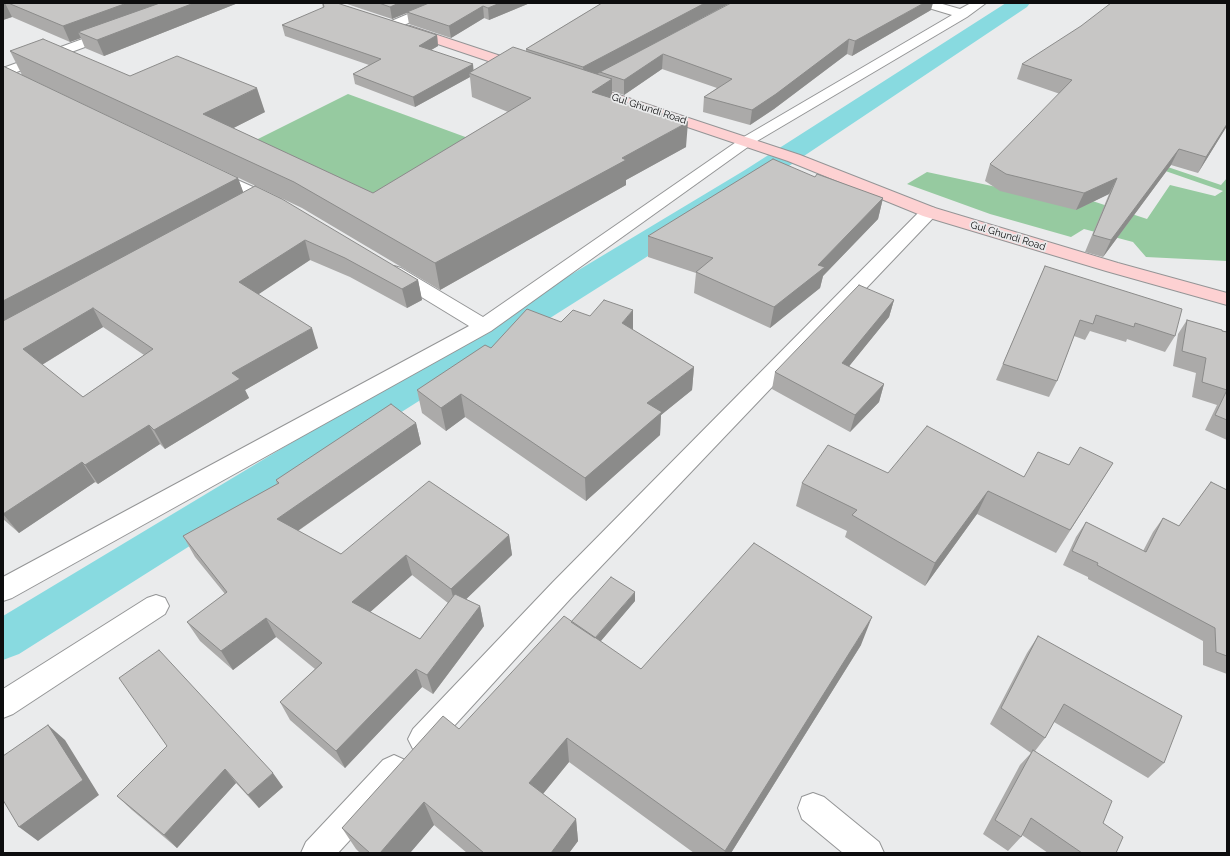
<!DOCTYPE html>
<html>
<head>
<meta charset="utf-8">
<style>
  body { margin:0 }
  #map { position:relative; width:1230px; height:856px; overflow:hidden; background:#eaebec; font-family:Raleway,sans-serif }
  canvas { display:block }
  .frame { position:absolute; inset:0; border:4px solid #0d0d0e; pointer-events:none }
</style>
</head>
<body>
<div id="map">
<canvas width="1230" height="856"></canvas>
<div class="frame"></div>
</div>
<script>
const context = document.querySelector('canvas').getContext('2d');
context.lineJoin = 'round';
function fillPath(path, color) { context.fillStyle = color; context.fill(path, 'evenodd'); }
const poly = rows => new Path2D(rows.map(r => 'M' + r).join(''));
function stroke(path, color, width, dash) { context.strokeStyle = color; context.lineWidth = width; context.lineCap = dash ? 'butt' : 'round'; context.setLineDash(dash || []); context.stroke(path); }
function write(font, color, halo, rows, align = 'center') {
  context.font = font + ' Raleway,sans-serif'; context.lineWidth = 3.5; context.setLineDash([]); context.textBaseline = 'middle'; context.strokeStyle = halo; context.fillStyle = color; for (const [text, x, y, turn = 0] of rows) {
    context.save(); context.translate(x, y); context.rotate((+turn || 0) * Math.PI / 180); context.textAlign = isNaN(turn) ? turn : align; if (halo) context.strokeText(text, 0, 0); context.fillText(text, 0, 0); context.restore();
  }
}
fillPath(poly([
  [348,94,479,142,372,211,240,148],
  [1128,158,1144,159,1221,185,1227,178,1227,261,1146,257,1133,242,1084,229,1071,237,990,214,907,184,927,172,1029,194,1047,186,1147,219,1170,185,1215,196,1223,191]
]), '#96caa0');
fillPath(poly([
  [1006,3,1030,3,1027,7,765,182,19,654,3,660,3,616,745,170,1006,3]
]), '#88dae0');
const minor = poly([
  [434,3,450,3,448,6,397,28,393,29,389,28,387,25,389,22,434,3],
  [920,3,939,3,960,9,971,3,986,3,967,17,752,144,491,331,12,598,3,601,3,577,469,326,387,276,385,272,387,268,394,266,401,268,483,317,742,138,952,15,922,6,920,3],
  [110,29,115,30,116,33,115,36,3,77,3,68,110,29],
  [215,170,280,199,282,203,280,207,274,208,268,207,209,178,207,175,209,172,215,170],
  [929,207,935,208,938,212,935,216,571,598,433,749,423,753,413,749,408,739,413,729,553,582,923,208,929,207],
  [156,595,165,598,169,606,165,614,13,714,3,718,3,689,147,598,156,595],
  [394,755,405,760,409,770,405,780,338,853,301,853,306,842,383,760,394,755],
  [813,793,824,797,879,842,884,853,843,853,802,819,798,808,802,797,813,793]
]);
const secondary = poly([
  [410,26,528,65,530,68,528,71,523,72,518,71,405,33,404,30,405,27,410,26],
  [583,83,800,155,935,208,1118,263,1227,293,1227,305,1106,271,923,216,788,161,578,90,576,87,578,84,583,83]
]);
stroke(minor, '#949596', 2);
stroke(secondary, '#949596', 2);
fillPath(minor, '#fff');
fillPath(secondary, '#fdd1d2');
fillPath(poly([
  [3,3,238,3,104,56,85,48,81,38,70,42,12,17,3,20],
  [322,3,337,3,437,35,438,46,431,50,473,70,526,52,526,49,602,3,730,3,622,61,931,10,852,56,847,54,774,109,750,125,703,112,704,97,717,88,662,69,624,95,612,91,612,98,686,147,626,180,626,185,440,290,302,208,22,75,10,51,130,76,265,112,233,128,373,193,508,112,472,97,470,77,415,107,355,84,353,74,369,65,285,36,282,25,323,8],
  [344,3,530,3,489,20,484,18,451,38,409,24,407,13,392,19],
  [1227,3,1227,126,1198,173,1171,165,1103,257,1085,252,1109,194,1076,210,1000,191,985,181,990,164,1060,94,1017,79,1022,64],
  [3,66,238,178,243,192,418,280,422,300,407,308,350,277,310,260,258,294,318,348,245,390,249,398,165,449,160,444,98,484,95,482,19,533,3,519],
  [103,327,144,355,83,397,42,365],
  [815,177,883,198,878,219,823,276,820,288,770,328,694,293,696,273,648,257,648,236],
  [1045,266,1175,336,1165,352,1127,339,1126,342,1090,331,1085,340,1074,336,1057,381,1049,397,996,380],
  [894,300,889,317,849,366,884,384,879,402,850,432,772,389,775,372],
  [590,316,633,330,694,367,692,390,661,415,660,435,586,501,465,417,446,431,422,413,417,390,491,348,561,322],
  [1187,320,1227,332,1227,440,1205,430,1217,405,1192,397,1196,373,1173,366,1178,334],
  [416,423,421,444,298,531,341,554,509,535,512,555,466,599,480,606,484,626,433,694,422,687,345,768,290,720,280,702,315,669,276,637,233,670,200,641,187,622,225,594,195,557,183,536,277,484,276,480],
  [412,575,448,603,420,639,370,612],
  [1113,463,1056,553,977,514,925,586,845,537,847,531,796,506,802,483,888,473,1024,477,1069,465],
  [1211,482,1227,490,1227,674,1203,665,1203,641,1088,579,1088,577,1063,565,1076,537,1086,522,1143,551,1153,532,1163,518,1179,526],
  [635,601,600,642,641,669,861,645,731,853,694,853,569,762,543,794,576,819,578,841,569,853,467,853,434,825,410,853,360,853,356,849,342,828,459,729,571,622],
  [1038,636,1164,763,1148,778,1054,722,1045,738,1035,751,1103,823,1116,853,1048,853,1022,835,1021,837,1008,851,983,834,1020,765,1031,753,990,724,1027,653],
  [167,746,283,787,259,808,236,783,177,848,132,810,117,796]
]), '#abaaa9');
fillPath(poly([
  [3,3,5,3,12,17,3,20],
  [127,3,175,3,78,32,81,38,70,42,63,26],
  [194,3,238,3,104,56,97,40],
  [399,3,430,3,392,19,390,7],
  [500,3,530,3,489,20,488,8],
  [705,3,730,3,584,81,583,67],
  [924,3,933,3,931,10,852,56,855,41],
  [483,6,484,18,451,38,449,26],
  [437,35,438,46,421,56,419,46],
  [849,39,847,54,774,109,750,125,752,110],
  [663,54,662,69,624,95,624,80],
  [473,64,474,75,469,73,470,77,415,107,413,97],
  [612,79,612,103,592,92],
  [257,88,265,112,212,139,203,114],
  [688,122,686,147,626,180,626,185,440,290,435,263,622,158],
  [1227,124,1227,126,1198,173,1206,157],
  [1179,149,1171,165,1103,257,1111,240],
  [238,178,245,197,3,327,3,301],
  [1117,178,1109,194,1076,210,1084,193],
  [883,198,878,219,823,276,820,288,770,328,774,307,818,265],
  [305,240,310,260,247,302,239,282],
  [418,280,422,300,407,308,402,289],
  [894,300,889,317,838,380,842,363],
  [93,308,103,327,35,369,23,349],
  [633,310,633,333,622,323],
  [312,328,318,348,245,390,249,398,165,449,154,430,232,373],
  [694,367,692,390,661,415,660,435,586,501,585,478,647,403],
  [884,384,879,402,850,432,855,415],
  [461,394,465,417,446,431,441,408],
  [416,423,421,444,286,539,277,519],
  [149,425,160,444,98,484,85,465],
  [82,462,95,482,19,533,3,514],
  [988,491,977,514,925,586,935,563],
  [509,535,512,555,456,609,451,589],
  [406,555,412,575,359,622,352,602],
  [635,592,635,601,594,649,594,640],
  [480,606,484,626,433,694,427,675],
  [872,617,861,645,731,853,724,853,725,851],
  [266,618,276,637,233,670,221,651],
  [416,669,422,687,345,768,336,751],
  [48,725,65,740,99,795,38,841,19,827],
  [567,738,569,762,533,806,529,783],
  [225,769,236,783,177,848,164,835],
  [273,773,283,787,259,808,248,795],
  [424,802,434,825,410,853,380,853],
  [576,819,578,841,569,853,551,853]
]), '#8b8b8a');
const building = poly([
  [8,3,127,3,63,26,8,3],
  [160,3,194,3,97,40,78,32,160,3],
  [323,3,337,3,437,35,419,46,473,64,413,97,353,74,381,59,282,25,324,7,323,3],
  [379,3,399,3,390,7,379,3],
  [429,3,500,3,488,8,483,6,449,26,407,12,429,3],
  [602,3,705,3,583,67,526,49,602,3],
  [731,3,924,3,855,41,849,39,776,94,752,110,704,97,732,79,663,54,624,80,600,72,731,3],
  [1111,3,1227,3,1227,124,1206,157,1179,149,1111,240,1093,235,1117,178,1084,193,1006,174,990,164,1072,80,1022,64,1081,26,1111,3],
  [43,39,130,76,177,56,257,88,203,114,373,193,531,98,469,73,513,47,612,79,592,92,688,122,622,158,626,160,435,263,294,182,10,51,43,39],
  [3,66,238,178,3,301,3,66],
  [773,159,815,177,817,174,883,198,818,265,825,267,774,307,696,272,713,258,648,236,773,159],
  [255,186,282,199,418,280,402,289,345,258,305,240,239,282,312,328,232,373,240,379,154,430,149,425,85,465,82,462,3,514,3,321,255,186],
  [93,308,153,349,83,397,23,349,93,308],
  [1045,266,1182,309,1175,336,1135,323,1134,327,1096,315,1093,324,1080,320,1057,381,1003,364,1045,266],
  [859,285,894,300,842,363,884,384,855,415,775,372,859,285],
  [604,300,633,310,622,323,694,367,647,403,662,412,585,478,461,394,441,408,417,390,485,345,491,348,527,309,561,322,573,310,590,316,604,300],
  [1187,320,1222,330,1222,331,1227,332,1227,420,1215,415,1227,390,1202,382,1206,358,1182,351,1187,320],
  [391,404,416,423,277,519,341,554,429,481,509,535,451,589,406,555,352,602,420,639,455,594,480,606,427,675,416,669,336,751,280,702,322,663,266,618,221,651,187,622,227,592,183,536,279,483,276,480,391,404],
  [927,426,1024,477,1038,452,1069,465,1080,447,1113,463,1070,530,988,491,935,563,852,515,857,510,802,483,828,445,888,473,927,426],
  [1211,482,1227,490,1227,656,1216,652,1215,628,1097,565,1098,563,1072,551,1086,522,1146,552,1163,518,1179,526,1211,482],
  [754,543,872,617,725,851,567,738,529,783,576,819,551,853,484,853,424,802,380,853,370,853,342,828,443,716,459,729,564,616,641,669,754,543],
  [611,577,635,592,595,638,571,622,611,577],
  [1038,636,1182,716,1164,763,1064,704,1045,738,1001,708,1038,636],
  [159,650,273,773,248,795,225,769,164,835,117,796,167,746,119,678,159,650],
  [48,725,83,780,19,827,3,800,3,756,48,725],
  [1033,750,1112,801,1103,823,1123,837,1116,853,1082,853,1031,818,1021,837,995,820,1033,750]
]);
fillPath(building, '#c7c6c5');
stroke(building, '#8b8b8a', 1);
write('10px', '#0d0d0e', '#eaebec', [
  ["Gul Ghundi Road",649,109,18],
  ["Gul Ghundi Road",1008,236,17]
]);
</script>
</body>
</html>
